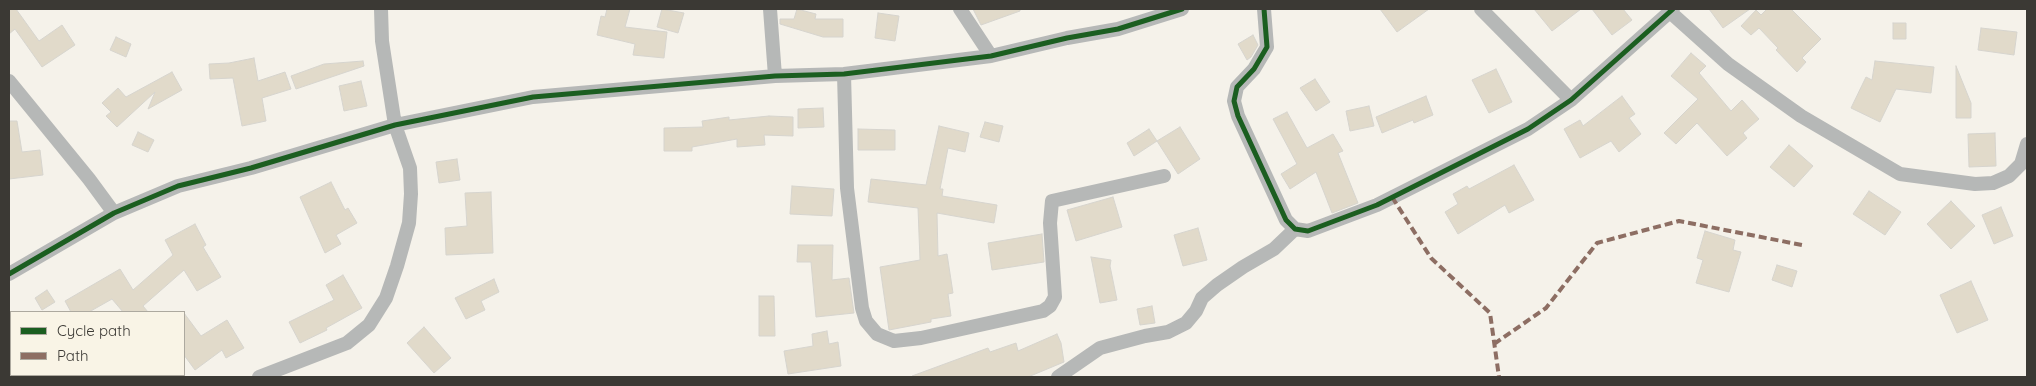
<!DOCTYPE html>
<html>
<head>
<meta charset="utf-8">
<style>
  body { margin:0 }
  #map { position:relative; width:2036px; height:386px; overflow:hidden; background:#f5f2ea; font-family:Quicksand,sans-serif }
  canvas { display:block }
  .frame { position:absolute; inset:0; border:10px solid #3b3934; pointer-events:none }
  .legend { position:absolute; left:10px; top:311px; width:175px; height:65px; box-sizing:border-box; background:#f9f4e6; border:1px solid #ada99f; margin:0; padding:6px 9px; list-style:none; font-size:15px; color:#3b3934 }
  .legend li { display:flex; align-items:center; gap:10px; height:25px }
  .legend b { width:25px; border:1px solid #ada99f }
</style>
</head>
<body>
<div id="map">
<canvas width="2036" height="386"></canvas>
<div class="frame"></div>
<ul class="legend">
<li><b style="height:6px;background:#1b5e20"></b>Cycle path</li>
<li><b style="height:6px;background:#8d6e63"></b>Path</li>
</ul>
</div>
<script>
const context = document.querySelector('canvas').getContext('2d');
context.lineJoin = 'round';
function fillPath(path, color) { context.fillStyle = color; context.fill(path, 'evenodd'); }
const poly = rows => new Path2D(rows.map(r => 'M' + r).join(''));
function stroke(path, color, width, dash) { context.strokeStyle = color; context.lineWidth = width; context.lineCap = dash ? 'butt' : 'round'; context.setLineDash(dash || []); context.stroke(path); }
const building = poly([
  [9,9,16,9,39,41,62,25,75,45,42,67,15,29,9,34,9,9],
  [607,9,630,9,625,27,667,32,664,58,633,55,635,44,597,35,601,16,605,17,607,9],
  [662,9,684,13,678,33,657,27,662,9],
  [797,9,816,14,815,19,843,19,843,37,823,37,780,24,780,19,794,19,797,9],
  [973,9,1020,9,1020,11,981,25,973,9],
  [1380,9,1429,9,1397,32,1380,9],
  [1534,9,1581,9,1552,31,1534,9],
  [1592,9,1623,9,1632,20,1612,35,1592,9],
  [1709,9,1750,9,1723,28,1709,9],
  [1767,9,1791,9,1821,39,1802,58,1806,62,1797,72,1776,50,1778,48,1759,28,1751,35,1741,26,1756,10,1761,15,1767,9],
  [878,13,899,16,895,41,875,38,878,13],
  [1893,23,1906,23,1906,39,1893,39,1893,23],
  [1981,28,2017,32,2014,55,1978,50,1981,28],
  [1253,35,1258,45,1251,57,1247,60,1238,44,1253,35],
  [116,37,131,44,126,57,110,50,116,37],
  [1691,53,1706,66,1699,73,1731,111,1742,100,1759,119,1743,133,1747,138,1727,156,1697,123,1676,144,1664,133,1698,99,1671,76,1691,53],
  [254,58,258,81,285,72,291,89,262,98,266,121,242,126,233,78,210,79,209,64,229,63,254,58],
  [363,61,364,66,296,89,291,76,324,64,363,61],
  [1875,61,1934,67,1931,93,1896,89,1880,122,1851,108,1866,77,1872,80,1875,61],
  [1956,66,1971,103,1971,118,1956,118,1956,66],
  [1496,69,1512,102,1489,113,1472,80,1496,69],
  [172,72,182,90,148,109,155,92,117,127,106,116,111,112,102,103,118,88,126,97,172,72],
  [1315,79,1330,102,1316,111,1300,88,1315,79],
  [361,81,367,106,344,111,339,86,361,81],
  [1426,96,1433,115,1414,123,1413,120,1382,133,1376,117,1426,96],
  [1622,96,1635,114,1629,118,1641,134,1619,152,1611,141,1580,158,1564,129,1580,120,1583,126,1622,96],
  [1369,106,1374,126,1350,131,1346,111,1369,106],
  [823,108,824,127,798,128,798,109,823,108],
  [1287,112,1307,148,1333,134,1343,151,1338,153,1358,203,1332,213,1316,172,1290,189,1281,174,1297,164,1273,119,1287,112],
  [769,116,793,117,793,136,764,135,765,145,737,147,737,139,692,147,692,151,664,151,664,128,703,127,702,121,729,117,729,120,769,116],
  [9,121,17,121,22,152,40,150,43,175,9,179,9,121],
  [985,122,1003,126,999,142,980,137,985,122],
  [939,126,969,133,965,152,948,148,940,189,943,189,942,196,997,205,994,223,937,213,938,256,947,254,953,293,948,294,951,316,931,319,931,322,889,330,880,267,920,260,918,208,868,202,871,179,926,185,939,126],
  [1180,127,1200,159,1178,174,1157,141,1180,127],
  [858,129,895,130,895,150,858,150,858,129],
  [1149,129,1157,141,1134,156,1127,143,1149,129],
  [138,132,154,140,148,152,132,145,138,132],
  [1995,133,1996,166,1969,167,1968,134,1995,133],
  [1789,145,1813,166,1794,187,1770,167,1789,145],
  [457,159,460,180,439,183,436,162,457,159],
  [1514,165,1534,200,1509,213,1505,205,1458,234,1445,212,1458,204,1453,194,1467,186,1469,189,1514,165],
  [331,182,345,210,348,208,357,223,336,235,341,244,325,253,300,197,331,182],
  [792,186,834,189,832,216,790,214,792,186],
  [1869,191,1901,212,1885,235,1853,214,1869,191],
  [491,192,493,253,446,255,445,228,467,226,465,193,491,192],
  [1113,197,1122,227,1076,241,1067,210,1113,197],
  [1951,201,1975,226,1951,249,1927,224,1951,201],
  [2001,207,2013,236,1994,244,1982,215,2001,207],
  [195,224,206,245,203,247,221,277,197,291,184,270,143,306,148,312,123,312,112,299,89,312,71,312,65,301,120,269,133,290,173,255,165,240,195,224],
  [1198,228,1207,260,1183,266,1174,235,1198,228],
  [1705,231,1735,240,1733,250,1741,252,1729,292,1696,283,1703,260,1697,258,1705,231],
  [1042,234,1044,262,992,270,988,243,1042,234],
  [798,245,833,245,832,280,849,278,854,313,816,317,811,262,797,262,798,245],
  [1091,257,1111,260,1110,266,1117,300,1100,303,1091,257],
  [1777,265,1797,271,1792,287,1772,280,1777,265],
  [343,275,362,308,326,328,327,330,300,343,289,322,334,300,326,285,343,275],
  [494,279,499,292,481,301,485,310,466,319,455,298,494,279],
  [1971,281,1988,320,1957,333,1940,295,1971,281],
  [47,290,55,302,42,310,35,298,47,290],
  [759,296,774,296,775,336,759,336,759,296],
  [1152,306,1155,323,1140,325,1137,309,1152,306],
  [184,313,201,336,227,320,244,348,226,358,222,350,195,370,184,355,184,313],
  [424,327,451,358,434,373,407,343,424,327],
  [827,331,829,344,838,342,841,366,788,374,784,351,813,346,812,334,827,331],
  [1057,334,1061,343,1064,362,1028,377,912,377,912,376,988,348,990,352,1016,343,1018,351,1057,334]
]);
fillPath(building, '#e1daca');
stroke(building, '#d6d4ce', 1);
stroke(poly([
  [770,9,775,76],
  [960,9,991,56],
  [1264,9,1267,47,1254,69,1237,87,1234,101,1238,116,1286,220,1295,229,1308,231,1377,205,1528,129,1571,100,1673,9],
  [1481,9,1571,100],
  [1670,12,1728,64,1801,116,1900,174,1975,184,1993,183,2009,176,2021,164,2027,144],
  [844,74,847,188,862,308,866,321,877,334,894,341,921,338,1043,311,1050,306,1055,297,1050,223,1052,201,1164,176],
  [9,81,89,179,114,213],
  [9,274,114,213,178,186,251,168,395,125,533,97,775,76,844,74,991,56,1067,38,1118,29,1182,9],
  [259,377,347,343,369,325,386,298,397,266,409,223,411,194,410,168,395,125,382,41,381,9],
  [1058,377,1100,348,1145,336,1168,332,1186,323,1196,311,1202,298,1217,285,1243,267,1274,249,1295,229]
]), '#b6b8b7', 14);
stroke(poly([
  [1392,197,1431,258,1490,313,1499,377],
  [1494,344,1546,308,1597,243,1679,221,1802,245]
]), '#8d6e63', 4, [8, 4]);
stroke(poly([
  [1264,9,1267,47,1254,69,1237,87,1234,101,1238,116,1286,220,1295,229,1308,231,1377,205,1528,129,1571,100,1673,9],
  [9,274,114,213,178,186,251,168,395,125,533,97,775,76,844,74,991,56,1067,38,1118,29,1182,9]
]), '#1b5e20', 5);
</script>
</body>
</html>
